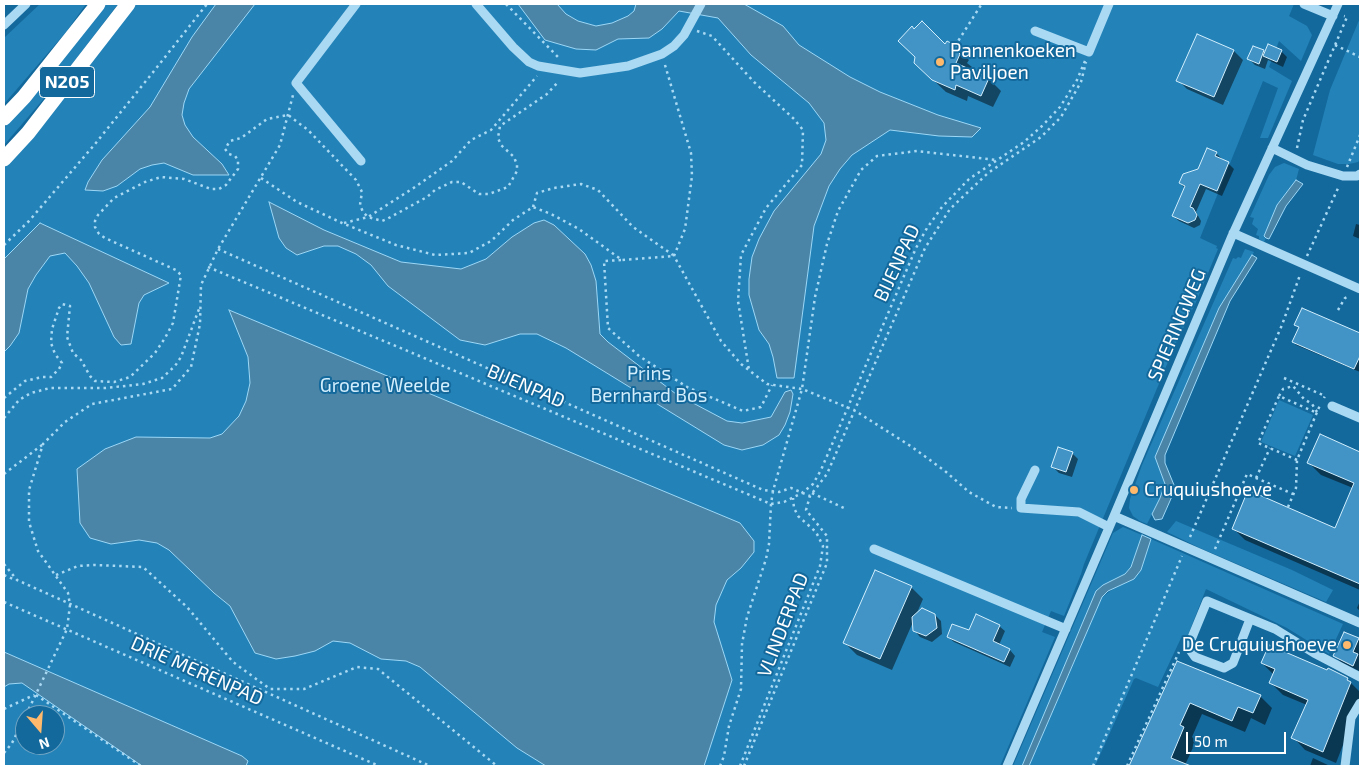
<!DOCTYPE html>
<html>
<head>
<meta charset="utf-8">
<style>
  body { margin:0 }
  #map { position:relative; width:1364px; height:770px; overflow:hidden; background:#14699c; font-family:"Exo 2",sans-serif }
  canvas { display:block }
  .frame { position:absolute; inset:0; border:5px solid #fff; pointer-events:none }
  .north { position:absolute; left:15px; top:705px; width:50px; height:50px; box-sizing:border-box; background:#14699c; border:1px solid #72a5c4; border-radius:50%; rotate:162deg; font-size:14px; font-weight:700; line-height:20px; text-align:center; color:#fff }
  .north::after { content:''; display:block; margin:auto; width:18px; height:22px; background:#ffb96c; clip-path:polygon(50% 0,100% 100%,50% 72%,0 100%) }
  .scale { position:absolute; left:1186px; top:732px; width:100px; height:22px; box-sizing:border-box; border:2px solid #fff; border-top:0; padding-left:6px; font-size:15px; line-height:18px; white-space:nowrap; color:#fff; -webkit-text-stroke:4px #14699c; paint-order:stroke }
</style>
</head>
<body>
<div id="map">
<canvas width="1364" height="770"></canvas>
<div class="frame"></div>
<div class="north">N</div>
<div class="scale">50 m</div>
</div>
<script>
const context = document.querySelector('canvas').getContext('2d');
context.lineJoin = 'round';
function fillPath(path, color) { context.fillStyle = color; context.fill(path, 'evenodd'); }
const poly = rows => new Path2D(rows.map(r => 'M' + r).join(''));
function stroke(path, color, width, dash) { context.strokeStyle = color; context.lineWidth = width; context.lineCap = dash ? 'butt' : 'round'; context.setLineDash(dash || []); context.stroke(path); }
function write(font, color, halo, rows, align = 'center') {
  context.font = font + ' "Exo 2",sans-serif'; context.lineWidth = 4; context.setLineDash([]); context.textBaseline = 'middle'; context.strokeStyle = halo; context.fillStyle = color; for (const [text, x, y, turn = 0] of rows) {
    context.save(); context.translate(x, y); context.rotate((+turn || 0) * Math.PI / 180); context.textAlign = isNaN(turn) ? turn : align; if (halo) context.strokeText(text, 0, 0); context.fillText(text, 0, 0); context.restore();
  }
}
fillPath(poly([
  [40,4,86,4,66,32,4,104,4,38],
  [104,4,118,4,59,81,4,145,4,128],
  [136,4,1294,4,1289,16,1307,26,1312,35,1301,61,1279,41,1269,67,1292,81,1268,138,1260,138,1278,88,1263,81,1200,238,1217,246,1216,248,1218,249,1196,302,1175,345,1084,564,1081,574,1064,616,1051,611,1042,632,1055,637,1000,766,4,766,4,166,25,143],
  [25,715,55,715,55,745,25,745],
  [1360,18,1360,160,1358,162,1349,164,1338,164,1313,155,1330,90],
  [1284,163,1299,169,1296,180,1277,205,1264,236,1266,238,1264,242,1259,239,1259,236,1256,235,1258,229,1252,224,1254,218,1250,217,1269,175,1275,167],
  [1245,249,1254,252,1219,308,1155,457,1165,484,1160,498,1147,524,1140,521,1133,516,1129,508,1130,499,1142,465,1233,258,1236,259,1238,257,1241,258],
  [1279,400,1313,415,1295,456,1261,442],
  [1176,521,1292,570,1333,590,1326,602,1200,548,1167,532],
  [1123,527,1142,535,1131,567,1125,574,1103,585,1096,591,1022,766,1013,766,1113,533],
  [1151,539,1343,624,1329,654,1287,628,1206,589,1186,640,1181,638,1158,687,1136,678,1134,679,1095,766,1029,766,1102,597,1141,569]
]), '#2383b9');
const water = poly([
  [216,4,255,4,189,89,184,103,182,115,185,125,193,137,222,164,229,175,193,175,164,163,152,165,140,169,117,186,103,191,85,190,88,182,102,160,150,107,192,37,216,4],
  [518,4,557,4,566,14,578,21,596,26,612,23,628,16,634,11,636,4,744,4,783,26,799,45,850,77,880,92,938,115,981,128,972,137,939,136,890,130,852,155,840,169,829,186,814,226,794,378,777,378,773,357,769,344,759,330,749,295,749,279,752,257,759,239,774,211,821,154,826,140,824,123,809,103,751,55,718,18,679,11,662,29,649,38,618,39,596,50,576,49,545,40,518,4],
  [1296,180,1303,184,1286,206,1269,239,1266,238,1264,236,1277,205,1296,180],
  [269,202,324,230,401,262,461,269,486,259,512,237,534,223,544,220,554,225,585,254,591,265,596,281,600,334,608,342,676,394,727,421,742,423,771,417,785,392,791,390,793,394,790,412,785,425,779,435,763,445,742,450,724,445,566,348,537,334,520,334,485,345,460,340,388,286,371,265,356,254,338,246,324,246,297,255,286,248,279,238,269,202],
  [40,223,169,283,144,295,139,303,131,344,121,345,114,337,89,283,77,266,65,253,50,256,36,275,28,289,19,333,10,346,4,352,4,259,40,223],
  [1252,255,1257,258,1230,301,1165,455,1165,463,1174,485,1173,494,1162,519,1155,520,1152,514,1160,498,1165,484,1155,457,1219,308,1252,255],
  [229,310,740,523,754,541,754,552,741,568,727,580,716,605,714,622,732,680,704,766,546,766,517,748,420,667,406,661,381,659,350,643,333,641,315,651,295,656,276,659,255,653,230,606,214,593,169,550,157,543,139,540,111,544,90,538,80,523,77,469,105,449,136,437,210,438,222,434,239,416,246,401,250,383,248,357,229,310],
  [1142,535,1151,539,1141,570,1134,579,1108,591,1102,597,1029,766,1022,766,1096,591,1103,585,1125,574,1131,567,1142,535],
  [4,652,242,756,248,761,246,766,142,766,22,683,9,684,4,687,4,652]
]);
fillPath(water, '#4a84a7');
stroke(water, '#9cd7f6', 1);
fillPath(poly([
  [1197,36,1234,51,1243,60,1223,105,1187,89,1178,80],
  [945,46,957,48,969,60,967,63,972,67,970,70,989,79,1001,91,993,107,968,96,967,101,946,92,928,75],
  [1254,47,1265,53,1281,51,1287,57,1283,67,1268,60,1265,69,1255,65,1249,59],
  [1216,153,1222,159,1221,160,1228,163,1234,169,1222,196,1206,189,1196,212,1201,221,1200,225,1194,228,1179,221,1173,216,1185,188,1180,183,1199,170],
  [1356,224,1360,225,1360,239,1353,236],
  [1303,309,1360,334,1360,372,1296,345,1294,342,1300,328,1296,325],
  [1320,436,1360,453,1360,590,1245,540,1233,528,1335,529,1353,488,1321,475,1309,463],
  [1072,453,1078,459,1072,477,1059,473,1053,467],
  [911,587,923,599,916,615,935,615,941,621,942,634,932,642,920,637,914,630,913,622,892,670,857,655,845,643],
  [1360,601,1360,611,1357,608],
  [999,626,1005,631,999,645,1010,650,1015,656,1010,667,954,642,948,637],
  [1358,639,1360,641,1359,657,1360,667,1359,671,1341,662,1335,656],
  [1177,662,1260,696,1272,708,1265,725,1251,718,1245,732,1202,714,1192,737,1196,741,1185,765,1188,766,1131,766],
  [1262,663,1347,679,1359,691,1360,701,1336,763,1305,750,1293,737,1307,705,1283,695,1271,683,1274,675],
  [1313,758,1330,766,1331,766,1310,766]
]), '#0007');
const building = poly([
  [922,21,945,44,947,41,958,47,956,50,960,54,956,63,989,78,981,96,956,85,955,90,932,80,914,63,915,57,898,41,912,26,914,29,922,21],
  [1197,34,1234,50,1214,97,1176,81,1197,34],
  [1268,44,1282,50,1277,62,1263,56,1268,44],
  [1253,46,1264,50,1259,64,1247,59,1253,46],
  [1207,148,1217,152,1215,156,1229,162,1217,191,1200,184,1190,207,1193,208,1197,215,1195,220,1188,223,1172,216,1185,186,1179,183,1183,174,1198,169,1207,148],
  [1302,308,1360,333,1360,356,1354,369,1292,342,1299,327,1294,325,1302,308],
  [1320,434,1360,452,1360,584,1232,529,1248,490,1335,528,1354,483,1307,463,1320,434],
  [1058,447,1073,452,1066,472,1051,467,1058,447],
  [875,570,912,586,880,659,843,643,875,570],
  [922,608,935,614,937,628,926,636,913,631,912,617,922,608],
  [976,614,1000,625,993,641,1010,649,1004,662,947,637,952,624,969,630,976,614],
  [1344,632,1359,638,1353,652,1358,654,1353,666,1333,656,1344,632],
  [1269,645,1327,670,1328,668,1348,678,1347,680,1351,682,1323,752,1291,738,1308,700,1269,683,1275,669,1261,663,1269,645],
  [1177,661,1261,695,1253,713,1238,707,1232,721,1190,703,1180,725,1184,727,1171,758,1191,766,1129,766,1177,661]
]);
fillPath(building, '#4194c5');
stroke(building, '#d2eefd', 1);
stroke(poly([
  [506,4,559,58],
  [697,31,712,36,754,82,794,119,803,130,802,165,766,208,741,255,738,301,749,370],
  [1335,45,1360,57],
  [955,46,981,5],
  [665,65,691,153,692,176,685,229,674,256,721,341,741,364,767,384,802,389,854,410,912,447,945,471,969,492,996,507,1012,508],
  [1297,148,1303,120,1347,17,1344,16],
  [1347,167,1360,135],
  [261,178,297,202,342,223,396,245,435,255,469,253,491,241,513,220,533,207,551,214,579,229,622,260,674,256],
  [533,207,537,193,554,188,581,184,598,190,633,227,673,255],
  [344,223,368,217,415,187,452,161,471,140,491,130,537,76],
  [4,245,29,221,95,144,154,71,207,4],
  [218,249,763,490,779,492,791,488,810,496],
  [1307,256,1339,186],
  [621,260,604,261,608,328,639,356,687,387,743,411,761,407,772,385],
  [208,267,771,504,784,502,802,493,813,484,821,470,916,248,927,228,942,207,969,179,1024,142,1042,126,1060,107,1077,80,1085,61],
  [1338,310,1345,298,1349,296],
  [1284,378,1325,396,1324,398],
  [1279,396,1283,389,1293,386,1304,399,1312,404,1317,412],
  [4,398,25,381,42,377,51,377,59,369,62,363,55,354,51,343,52,329,59,308,62,304,70,306,67,337,73,353,81,360,90,376,95,381,114,382,130,377,155,353,165,338,173,323,181,275,176,270,105,238,99,234,95,227,95,221,98,215,114,198,145,182,161,177,184,179,211,189,219,189,226,185,238,169,238,160,235,156,229,154,225,149,230,141,241,138,267,119,288,115,308,130,356,180,362,192,360,205,363,212,368,217,382,221,387,219,427,197,435,190,452,182,461,182,479,194,489,194,508,187,517,171,517,165,514,157,501,145,498,138,500,126,547,94,559,81],
  [4,418,19,400,31,393,50,388,106,388,143,384,162,378,175,366,181,357,199,309],
  [1297,460,1258,443,1279,396,1317,413],
  [4,474,42,445],
  [1256,478,1270,448],
  [812,493,844,508],
  [1288,507,1296,488,1297,460,1320,405],
  [1190,537,1282,325,1300,275],
  [1215,549,1247,474,1293,494],
  [4,564,17,580,430,766],
  [4,575,15,580],
  [56,575,78,566,95,565,143,567,187,607,233,662,270,689,304,689,357,667,378,669,497,766],
  [4,602,379,766],
  [36,695,141,766],
  [4,709,34,695],
  [26,715,67,629,70,605,68,593,38,551,29,522,29,490,43,444,65,422,92,404,172,389,191,367,200,324,201,285,218,249,280,145,293,95],
  [4,753,12,743,25,717],
  [720,766,724,756,729,726,741,689,742,644,747,617,766,559,769,544,771,504,773,491,802,389,815,297,827,244,838,211,861,170,877,156,917,151,996,160],
  [740,766,820,566,823,546,816,532,798,516,794,508,793,498],
  [744,766,827,563,827,536,806,510,810,496,827,474,925,248,950,209,988,173,1041,137,1061,117,1081,82,1086,62],
  [1093,766,1182,556],
  [1127,766,1179,652]
]), '#aad9f3', 2.5, [2.5, 4]);
stroke(poly([
  [356,4,296,83,361,161],
  [476,4,513,47,529,62,538,66,580,73,628,66,662,54,674,46,684,35,701,4],
  [1304,4,1333,16],
  [4,25,26,4],
  [1035,31,1089,52,1109,4],
  [1272,148,1307,165,1343,176,1357,176,1360,174],
  [1233,233,1360,289],
  [1332,406,1360,418],
  [1035,470,1021,499,1021,508,1079,512,1109,527],
  [1114,516,1360,623],
  [874,549,1066,629],
  [1250,619,1233,663,1224,668,1195,657,1188,647,1207,601,1275,629,1314,653,1360,677],
  [1007,766,1114,516,1232,236,1338,4],
  [1345,766,1351,718,1360,703]
]), '#aad9f3', 9);
stroke(poly([
  [4,118,24,97,98,4],
  [4,159,28,133,128,4]
]), '#fff', 15);
for (const [x, y, r, color] of [
  [940,62,5,"#ffb96c"],
  [1134,490,5,"#ffb96c"],
  [1347,645,5,"#ffb96c"]
]) { const dot = new Path2D(); dot.arc(x, y, r, 0, 2 * Math.PI); context.fillStyle = color; context.fill(dot); stroke(dot, '#14699c', 2); }
for (const [x, y, w] of [
  [67,82,55]
]) { const box = new Path2D(); box.roundRect(x - w / 2, y - 15.5, w, 31, 4); context.fillStyle = '#14699c'; context.fill(box); stroke(box, '#fff', 1); }
write('bold 18px', '#fff', null, [
  ["N205",67,82]
]);
write('19px', '#fff', '#14699c', [
  ["Pannenkoeken",950,51],
  ["Paviljoen",950,73],
  ["Cruquiushoeve",1144,490],
  ["De Cruquiushoeve",1337,645,"right"]
], 'left');
write('19px', '#fff', '#14699c', [
  ["BIJENPAD",897,263,-65],
  ["SPIERINGWEG",1177,325,-67],
  ["BIJENPAD",526,386,23],
  ["VLINDERPAD",783,625,-69],
  ["DRIE MERENPAD",197,671,24]
]);
write('19px', '#d2eefd', '#14699c', [
  ["Prins",649,374],
  ["Bernhard Bos",649,396],
  ["Groene Weelde",385,386]
]);
</script>
</body>
</html>
